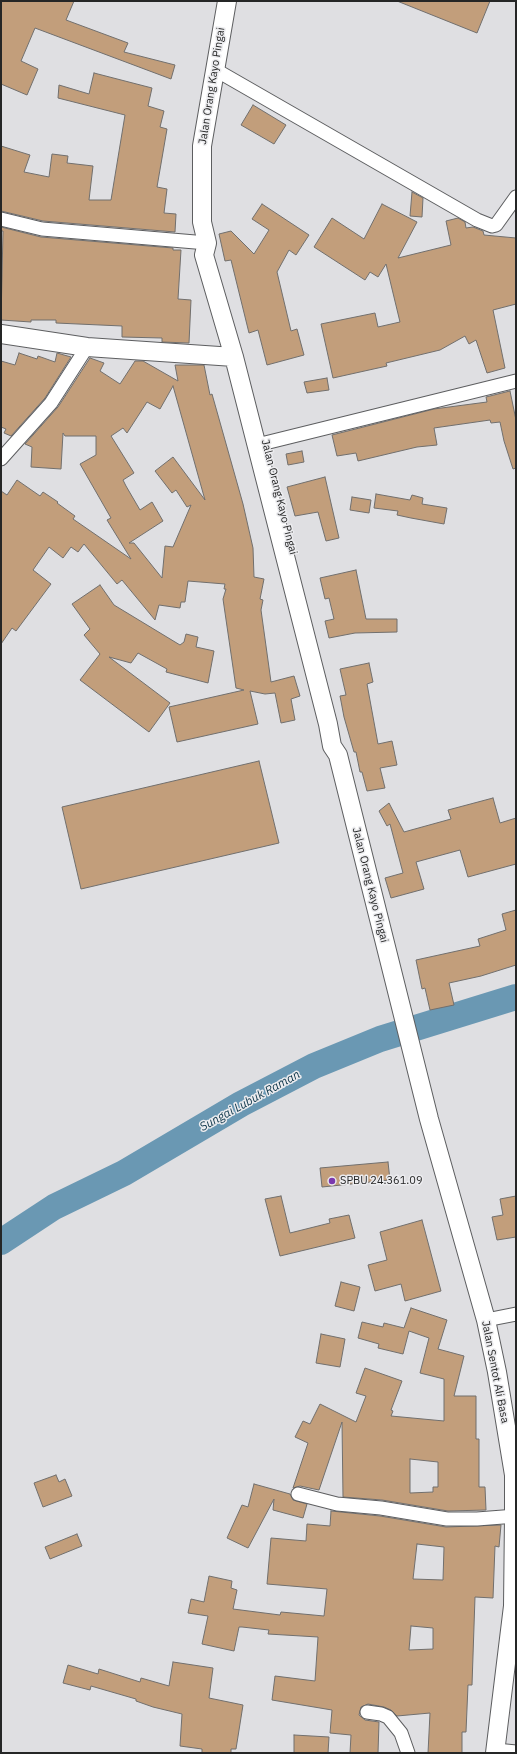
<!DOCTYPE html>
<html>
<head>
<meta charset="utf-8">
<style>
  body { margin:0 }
  #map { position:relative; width:517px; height:1754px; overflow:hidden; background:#dfdfe2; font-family:"IBM Plex Sans",sans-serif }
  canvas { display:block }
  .frame { position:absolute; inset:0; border:2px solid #252626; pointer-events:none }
</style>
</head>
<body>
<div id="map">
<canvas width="517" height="1754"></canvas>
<div class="frame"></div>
</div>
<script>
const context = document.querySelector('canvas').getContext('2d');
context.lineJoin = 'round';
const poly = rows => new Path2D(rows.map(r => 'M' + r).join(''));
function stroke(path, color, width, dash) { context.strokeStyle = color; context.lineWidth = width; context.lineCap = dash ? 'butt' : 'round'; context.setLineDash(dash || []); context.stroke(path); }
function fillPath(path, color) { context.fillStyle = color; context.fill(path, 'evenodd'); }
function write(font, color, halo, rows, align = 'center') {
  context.font = font + ' "IBM Plex Sans",sans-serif'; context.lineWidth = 3; context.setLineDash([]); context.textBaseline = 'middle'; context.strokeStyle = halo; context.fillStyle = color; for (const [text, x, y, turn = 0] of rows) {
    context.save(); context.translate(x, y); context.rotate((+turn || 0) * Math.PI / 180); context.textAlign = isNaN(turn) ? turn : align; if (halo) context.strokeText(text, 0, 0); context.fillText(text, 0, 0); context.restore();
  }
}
stroke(poly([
  [1,1242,54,1207,124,1173,241,1104,314,1066,380,1039,516,997]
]), '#6a98b3', 26);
const building = poly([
  [1,1,74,1,66,20,128,43,124,52,175,65,171,79,35,28,21,61,38,69,27,95,1,84,1,1],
  [397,1,490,1,477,33,397,1],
  [94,73,152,88,148,106,164,111,160,127,167,129,157,187,167,189,164,213,176,214,175,232,43,221,1,211,1,146,30,155,24,172,49,177,52,154,68,156,67,163,93,166,89,200,111,200,125,115,58,98,59,85,89,94,94,73],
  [253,105,286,125,274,144,241,125,253,105],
  [412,192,423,198,422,217,410,216,412,192],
  [262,204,309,235,296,255,289,250,277,272,291,331,297,329,304,355,267,365,258,330,249,333,231,260,225,261,219,234,231,231,254,254,269,230,252,219,262,204],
  [382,204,417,222,398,258,451,245,446,221,458,218,465,222,466,228,473,227,483,231,484,235,516,238,516,304,493,310,505,368,487,373,476,340,469,344,465,336,440,350,386,363,387,366,333,378,321,324,375,313,378,327,400,322,386,264,378,277,370,272,365,280,314,247,332,218,364,239,382,204],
  [1,227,41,237,173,248,173,250,181,250,178,299,191,300,189,343,162,342,162,338,122,337,122,326,56,323,56,320,31,320,31,322,1,320,3,231,1,231,1,227],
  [19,353,37,359,38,356,55,362,57,353,71,357,45,398,11,436,4,433,6,429,1,427,1,361,15,365,19,353],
  [90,358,104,363,100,371,120,384,135,361,143,361,178,381,175,365,204,365,210,395,212,394,243,504,253,548,254,577,264,579,260,599,263,600,261,610,271,682,294,676,300,696,291,699,295,720,281,723,275,693,265,694,250,691,258,724,177,742,169,707,244,690,236,688,223,599,226,589,224,589,225,584,188,581,185,602,181,602,180,608,159,605,155,620,122,580,117,584,84,544,78,552,71,547,63,558,49,547,33,570,51,584,16,631,12,628,1,644,1,491,7,495,17,480,40,496,43,492,58,502,57,503,75,516,73,519,131,559,107,520,111,518,80,464,96,455,96,436,65,436,63,433,61,469,31,467,32,447,25,444,58,407,90,358],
  [173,386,205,500,173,457,155,471,172,493,176,490,187,507,191,505,173,547,165,546,162,578,134,543,129,543,163,521,152,502,140,510,126,486,123,480,134,473,111,436,123,428,127,433,147,402,160,409,173,386],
  [327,378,329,390,307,393,304,382,327,378],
  [510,391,516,420,516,468,513,469,504,441,500,422,491,423,490,420,434,428,437,445,417,447,358,461,356,453,337,456,332,435,434,409,487,402,486,397,510,391],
  [302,451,304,462,288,465,286,454,302,451],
  [325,477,339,538,326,541,318,512,295,516,287,487,325,477],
  [376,494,410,500,412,495,423,498,422,504,447,508,444,524,411,518,397,515,398,511,374,508,376,494],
  [352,497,371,500,369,513,350,510,352,497],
  [356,570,366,619,397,619,397,632,355,633,329,638,325,621,334,619,329,598,325,599,320,578,356,570],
  [100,585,114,605,180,645,184,642,186,634,198,637,196,647,214,651,208,683,166,672,167,669,138,653,131,663,109,657,170,703,149,732,80,680,100,654,84,635,90,629,72,604,100,585],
  [369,663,373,682,367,684,378,744,392,741,397,765,380,768,385,788,367,791,362,772,360,772,356,752,354,752,344,717,340,696,346,695,340,669,369,663],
  [259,761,279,843,81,889,62,807,259,761],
  [493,798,500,823,516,818,516,864,468,877,460,850,416,862,424,889,391,898,385,878,403,873,390,824,387,826,379,811,389,803,404,832,451,819,448,810,493,798],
  [516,910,516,965,481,976,449,983,454,1005,430,1010,425,988,422,989,416,960,480,946,478,939,506,930,502,914,516,910],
  [388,1162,390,1180,322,1187,320,1168,388,1162],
  [281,1196,290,1233,330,1223,329,1219,349,1215,355,1238,280,1256,265,1199,281,1196],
  [516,1196,516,1237,497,1240,492,1217,503,1215,500,1199,516,1196],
  [422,1220,441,1291,405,1301,401,1284,375,1291,368,1265,387,1260,380,1232,422,1220],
  [341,1282,360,1287,354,1311,335,1306,341,1282],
  [411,1308,447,1320,438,1349,464,1356,454,1396,476,1396,476,1439,479,1439,479,1487,485,1487,486,1510,448,1511,382,1500,343,1497,342,1422,319,1490,300,1486,293,1488,308,1443,295,1437,303,1421,310,1424,320,1404,356,1422,366,1396,356,1393,365,1368,402,1381,391,1410,393,1411,391,1416,444,1421,444,1379,420,1373,429,1338,409,1331,403,1354,378,1348,379,1344,358,1338,362,1322,383,1327,384,1323,404,1328,411,1308],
  [410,1459,438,1462,438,1487,433,1487,433,1492,410,1493,410,1459],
  [321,1334,345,1339,340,1367,316,1363,321,1334],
  [56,1475,59,1482,65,1479,72,1496,43,1507,34,1483,56,1475],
  [254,1484,290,1494,293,1500,307,1504,303,1518,273,1510,274,1499,248,1548,227,1538,242,1505,248,1507,254,1484],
  [331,1511,380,1516,446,1527,501,1525,499,1547,495,1546,493,1598,475,1597,472,1685,468,1685,466,1732,462,1732,462,1753,428,1753,430,1713,397,1716,391,1710,384,1707,368,1704,361,1707,359,1715,365,1720,379,1722,378,1753,350,1753,351,1735,330,1733,332,1710,272,1700,275,1676,315,1681,318,1637,268,1634,269,1630,242,1627,239,1627,234,1651,202,1644,208,1616,188,1613,191,1599,204,1602,209,1576,232,1581,231,1588,237,1590,233,1609,280,1615,281,1612,324,1616,327,1589,267,1584,271,1538,306,1541,307,1524,330,1526,331,1511],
  [417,1544,444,1547,443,1580,413,1579,417,1544],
  [411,1626,433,1628,433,1649,409,1650,411,1626],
  [77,1534,82,1546,50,1559,45,1547,77,1534],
  [173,1662,213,1668,209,1698,243,1705,236,1749,231,1749,231,1753,202,1753,202,1749,180,1746,182,1714,153,1707,136,1701,136,1699,91,1686,90,1690,63,1683,68,1665,98,1674,99,1669,140,1682,141,1678,169,1686,173,1662],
  [294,1735,329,1737,328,1753,294,1753,294,1735]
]);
fillPath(building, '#c29e7b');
stroke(building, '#716f6d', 1);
const street = poly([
  [214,69,477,220,492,226,496,225,516,197],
  [1,219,42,229,207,243],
  [265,443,516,381],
  [1,459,51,403,87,347],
  [486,1320,516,1314],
  [298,1494,337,1504,381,1508,447,1519,477,1519,516,1516],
  [367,1712,381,1714,388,1717,401,1733,408,1753],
  [496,1750,516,1752]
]);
const secondary = poly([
  [227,1,202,146,202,222,207,243,204,255,234,357,328,724,332,746,338,755,429,1119,486,1320,497,1372,514,1475,514,1516,513,1606,495,1753],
  [1,334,87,347,234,357]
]);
stroke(street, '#5d5e60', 15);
stroke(secondary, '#5d5e60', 20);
stroke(street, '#fff', 13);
stroke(secondary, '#fff', 18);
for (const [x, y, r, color] of [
  [332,1181,4,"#7b39ae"]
]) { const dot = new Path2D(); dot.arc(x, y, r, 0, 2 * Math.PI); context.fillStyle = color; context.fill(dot); stroke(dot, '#ececef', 1.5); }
write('11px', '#252626', '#ececef', [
  ["Jalan Orang Kayo Pingai",212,86,-81],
  ["Jalan Orang Kayo Pingai",279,497,76],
  ["Jalan Orang Kayo Pingai",370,885,76],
  ["Jalan Sentot Ali Basa",495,1372,79]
]);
write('11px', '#252626', '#ececef', [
  ["SPBU 24.361.09",340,1181]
], 'left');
write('italic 12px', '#10384c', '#ececef', [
  ["Sungai Lubuk Raman",250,1101,-29]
]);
</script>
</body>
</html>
